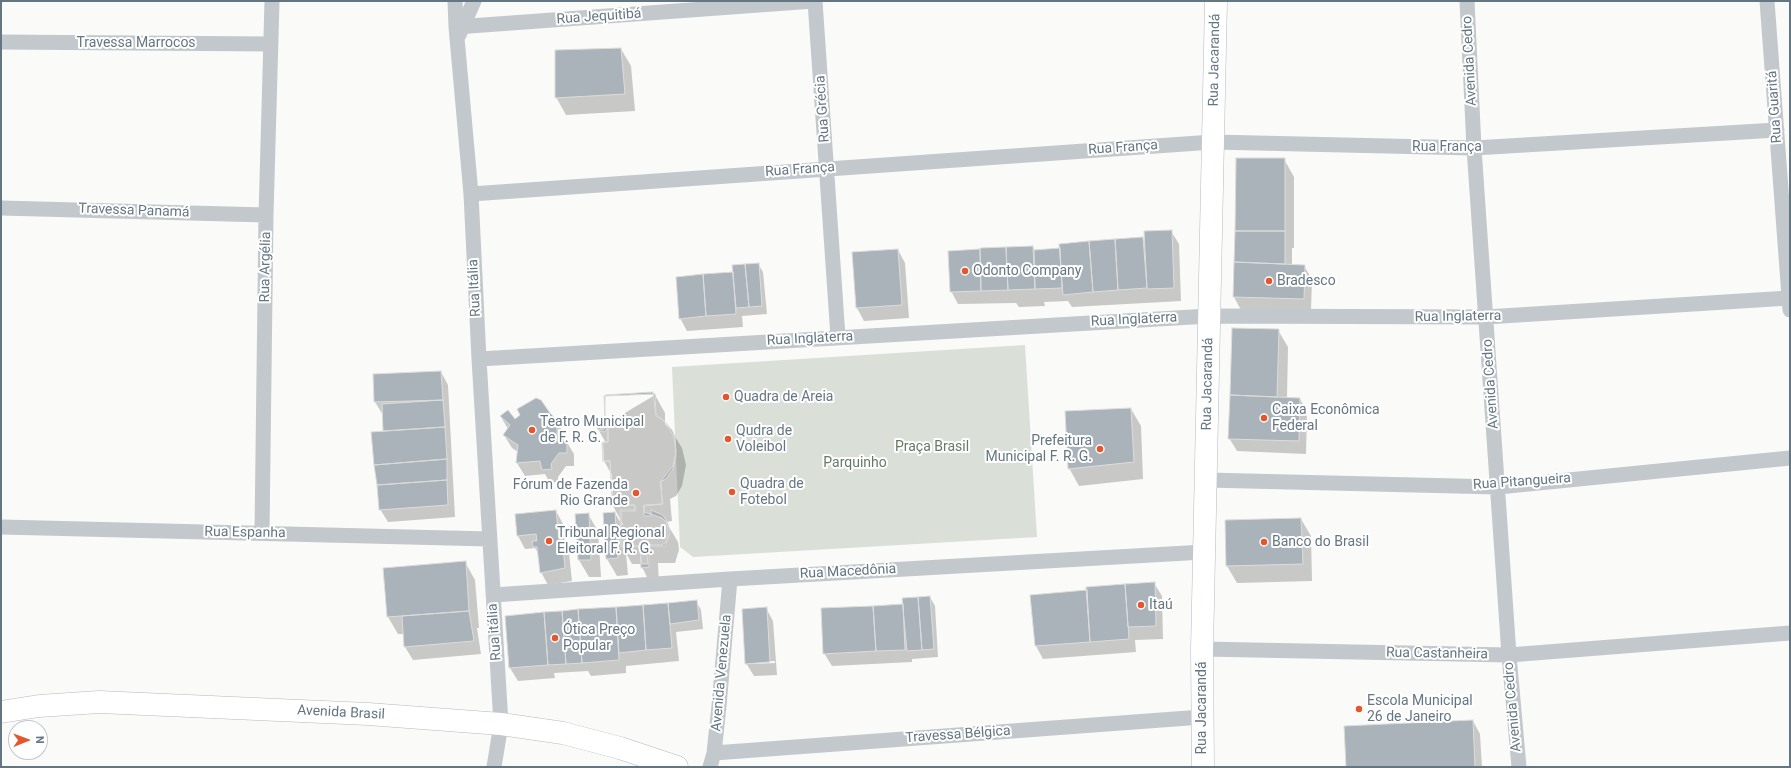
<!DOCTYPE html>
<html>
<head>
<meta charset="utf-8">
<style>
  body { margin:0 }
  #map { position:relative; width:1791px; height:768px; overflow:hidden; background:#fafaf8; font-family:Roboto,sans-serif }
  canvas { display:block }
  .frame { position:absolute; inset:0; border:2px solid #657683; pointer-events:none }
  .north { position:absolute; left:8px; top:720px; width:40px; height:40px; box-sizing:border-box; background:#fff; border:1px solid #c1c8cd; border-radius:50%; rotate:89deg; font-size:11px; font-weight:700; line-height:16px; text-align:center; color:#657683 }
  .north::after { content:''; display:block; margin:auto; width:14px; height:18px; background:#e4572e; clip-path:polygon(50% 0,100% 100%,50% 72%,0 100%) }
</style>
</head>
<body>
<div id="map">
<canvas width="1791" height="768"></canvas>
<div class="frame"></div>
<div class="north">N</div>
</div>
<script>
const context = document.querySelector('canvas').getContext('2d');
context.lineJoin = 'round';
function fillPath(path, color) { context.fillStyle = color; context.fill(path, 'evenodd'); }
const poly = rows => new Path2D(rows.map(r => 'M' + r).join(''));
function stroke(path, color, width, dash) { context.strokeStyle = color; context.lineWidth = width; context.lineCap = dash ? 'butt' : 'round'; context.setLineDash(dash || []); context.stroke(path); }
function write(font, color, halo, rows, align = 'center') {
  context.font = font + ' Roboto,sans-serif'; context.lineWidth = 4; context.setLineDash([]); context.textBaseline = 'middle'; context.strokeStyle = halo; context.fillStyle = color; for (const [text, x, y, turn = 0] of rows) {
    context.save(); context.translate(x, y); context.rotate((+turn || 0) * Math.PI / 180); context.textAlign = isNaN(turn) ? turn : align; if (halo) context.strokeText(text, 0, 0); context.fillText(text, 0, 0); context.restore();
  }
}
fillPath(poly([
  [1025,345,1037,537,693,557,680,547,672,367]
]), '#dadfd7');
fillPath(poly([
  [621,49,631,66,635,111,566,115,556,97],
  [1284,159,1294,177,1294,248,1292,248,1292,265,1304,266,1312,279,1311,311,1241,310,1234,297,1236,231],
  [1171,231,1179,244,1181,301,1072,307,1068,301,1044,302,1045,306,1019,307,1016,303,958,304,951,291,949,252,1033,247,1035,251,1061,249,1142,238,1146,244],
  [898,250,905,263,909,318,864,321,857,308,853,253],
  [758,264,763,272,767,314,742,316,743,327,687,331,680,318,734,273],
  [1233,329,1278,330,1288,347,1287,398,1300,399,1307,412,1306,454,1237,451,1229,438],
  [441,372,448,385,455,517,388,522,380,509,384,432,383,415,375,402,374,375],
  [655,395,665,413,665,424,671,430,682,448,686,465,682,486,676,496,670,499,672,521,666,522,678,542,679,550,675,563,658,563,659,584,651,585,642,567,641,564,632,564,626,553,628,575,617,576,607,559,615,513,622,525,623,524,613,506,612,475,604,461,603,443,606,443,598,429],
  [1131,409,1141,426,1143,479,1079,486,1069,468],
  [549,414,556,420,564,434,564,442,566,441,574,454,574,466,566,466,558,477,558,482,550,483,545,474,525,476,517,463,518,452,512,448,504,435,508,429,501,417,515,420],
  [556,511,563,524,565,545,569,553,572,581,548,585,541,572,539,555,535,548,525,549,518,536],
  [588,514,598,531,601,577,589,577,579,560,576,515],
  [1301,519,1311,536,1312,581,1237,583,1227,566],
  [465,562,475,580,479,628,477,628,481,654,413,660,405,647,404,634,398,634,388,617,384,569],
  [1154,583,1162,596,1163,639,1135,640,1136,652,1043,659,1036,646],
  [930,597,935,606,938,657,912,659,912,662,832,666,824,653,904,605],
  [696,601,701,610,703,629,676,632,679,661,626,666,626,673,591,676,588,671,554,673,555,678,518,681,510,668,579,610],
  [766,608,773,621,777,675,754,676,746,663],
  [775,661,775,663,751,664,751,662],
  [1473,721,1480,734,1482,767,1347,767]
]), '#0003');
const building = poly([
  [621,48,625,94,555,98,555,50,621,48],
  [1236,158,1285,158,1285,231,1235,231,1236,158],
  [1172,230,1174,288,1147,289,1144,231,1172,230],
  [1235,231,1285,231,1285,264,1234,262,1235,231],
  [1143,237,1147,288,1118,290,1115,239,1143,237],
  [1115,239,1118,290,1093,292,1089,241,1115,239],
  [1089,241,1093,292,1063,295,1059,244,1089,241],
  [1033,246,1035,289,1008,290,1006,247,1033,246],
  [1006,247,1008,290,981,291,980,248,1006,247],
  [1060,248,1062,288,1035,289,1034,250,1060,248],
  [898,249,902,305,856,308,852,252,898,249],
  [980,249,981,291,950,292,948,251,980,249],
  [1234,262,1305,265,1304,299,1233,297,1234,262],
  [759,263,762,306,749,307,745,264,759,263],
  [745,264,749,307,736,308,732,265,745,264],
  [733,272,736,314,706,316,703,274,733,272],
  [703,274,706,316,679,319,676,277,703,274],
  [1232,328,1279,329,1277,397,1230,395,1232,328],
  [441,371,443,400,374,402,373,374,441,371],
  [653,392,656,416,662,419,672,430,675,437,676,456,673,469,666,479,660,482,663,504,644,506,644,512,662,518,666,522,668,527,668,539,666,542,662,545,646,545,648,564,642,564,639,546,621,547,620,510,635,510,634,505,613,506,610,461,603,461,603,442,608,442,608,425,605,432,599,431,605,420,605,395,653,392],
  [655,394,656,414,667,424,674,437,676,451,673,466,661,481,662,504,644,505,644,516,651,516,651,510,663,515,668,524,670,532,665,546,649,546,649,567,641,568,640,546,622,547,621,511,635,511,635,505,612,506,610,461,603,461,602,443,608,442,608,425,603,430,597,429,605,420,604,396,655,394],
  [1230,395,1300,398,1299,441,1228,439,1230,395],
  [536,398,541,400,550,413,557,420,557,441,567,440,567,453,559,453,551,464,552,469,542,470,540,461,516,463,518,445,503,435,510,425,500,416,508,410,515,419,520,415,517,409,536,398],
  [443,400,445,427,383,431,382,404,443,400],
  [1131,408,1134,462,1068,469,1065,411,1131,408],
  [445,427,447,459,374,465,371,432,445,427],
  [447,459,447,480,377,485,374,465,447,459],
  [447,480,448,505,379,510,377,485,447,480],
  [556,510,559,540,562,539,565,568,540,573,537,547,533,547,532,541,537,541,536,534,517,536,515,514,556,510],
  [615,512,618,558,606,559,603,513,615,512],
  [589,513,591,560,578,560,575,514,589,513],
  [1301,518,1303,564,1226,566,1225,520,1301,518],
  [466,561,469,611,387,617,383,568,466,561],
  [1155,582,1156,626,1128,627,1125,584,1155,582],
  [1125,584,1129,639,1090,642,1086,587,1125,584],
  [1087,590,1090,642,1035,646,1030,595,1087,590],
  [930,596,934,649,922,650,918,597,930,596],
  [918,597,922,650,907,651,902,598,918,597],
  [697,600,699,620,670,624,668,603,697,600],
  [668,603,672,648,646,650,643,605,668,603],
  [903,604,905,650,876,651,873,606,903,604],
  [643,605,646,650,619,653,616,607,643,605],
  [873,606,876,651,823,654,821,608,873,606],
  [616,607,619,660,582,663,578,609,616,607],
  [767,607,770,662,745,664,742,609,767,607],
  [578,609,582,663,566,664,562,611,578,609],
  [469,611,474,641,404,647,402,616,469,611],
  [562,611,566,664,548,665,544,612,562,611],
  [544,612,548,665,509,668,505,616,544,612],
  [1473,720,1475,767,1346,767,1344,726,1473,720]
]);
fillPath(building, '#aab3b9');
stroke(building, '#dcdcda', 1);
const secondary = poly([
  [1,712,39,706,99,702,368,714,501,724,563,733,620,748,677,767],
  [1203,767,1202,649,1216,1]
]);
stroke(secondary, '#b3babf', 23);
stroke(poly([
  [455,1,456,27,471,194,479,359,501,724,494,767],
  [815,1,838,337],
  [1467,1,1474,148,1509,655,1519,767],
  [1767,1,1790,310],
  [456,27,814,1],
  [459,35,474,1],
  [1,42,270,44],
  [471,194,1213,142,1474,148,1777,130],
  [1,208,266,215],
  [479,359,1209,316,1486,317,1789,298],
  [1206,480,1498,487,1790,458],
  [1,527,490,539],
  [262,533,266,215,272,1],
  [493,595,730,579,1204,552],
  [1202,649,1509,655,1790,633],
  [714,753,1202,717],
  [710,767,714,753,719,706,730,579]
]), '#c3c8cc', 15);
stroke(secondary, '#fff', 22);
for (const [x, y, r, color] of [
  [965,271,4,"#e4572e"],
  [1269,281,4,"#e4572e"],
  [726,397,4,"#e4572e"],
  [1264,418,4,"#e4572e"],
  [532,430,4,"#e4572e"],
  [728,439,4,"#e4572e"],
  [1100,449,4,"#e4572e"],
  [732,492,4,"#e4572e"],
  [636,493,4,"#e4572e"],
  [549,541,4,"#e4572e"],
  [1264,542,4,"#e4572e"],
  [1141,605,4,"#e4572e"],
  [555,638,4,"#e4572e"],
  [1359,709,4,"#e4572e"]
]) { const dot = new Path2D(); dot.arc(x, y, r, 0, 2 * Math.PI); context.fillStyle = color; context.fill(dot); stroke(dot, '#fff', 1.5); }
write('14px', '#657683', '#fff', [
  ["Rua Jequitibá",599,17,-4],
  ["Travessa Marrocos",136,43],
  ["Rua Jacarandá",1215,60,-89],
  ["Avenida Cedro",1470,61,-93],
  ["Rua Guaritá",1775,107,-94],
  ["Rua Grécia",823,109,-94],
  ["Rua França",1447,147],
  ["Rua França",1123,148,-4],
  ["Rua França",800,170,-4],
  ["Travessa Panamá",134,211,2],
  ["Rua Argélia",266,267,-89],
  ["Rua Itália",475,288,-93],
  ["Rua Inglaterra",1458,317,-1],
  ["Rua Inglaterra",1134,320,-3],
  ["Rua Inglaterra",810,339,-3],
  ["Rua Jacarandá",1208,384,-89],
  ["Avenida Cedro",1491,384,-94],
  ["Rua Pitangueira",1522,482,-4],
  ["Rua Espanha",245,533,1],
  ["Rua Macedônia",848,572,-3],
  ["Rua itália",495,632,-94],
  ["Rua Castanheira",1437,654,1],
  ["Avenida Venezuela",722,673,-85],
  ["Avenida Cedro",1513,707,-95],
  ["Rua Jacarandá",1202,708,-90],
  ["Avenida Brasil",341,713,3],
  ["Travessa Bélgica",958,735,-4]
]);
write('14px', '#657683', '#fff', [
  ["Odonto Company",973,271],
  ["Bradesco",1277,281],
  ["Quadra de Areia",734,397],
  ["Caixa Econômica",1272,410],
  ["Federal",1272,426],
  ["Teatro Municipal",540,422],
  ["de F. R. G.",540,438],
  ["Qudra de",736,431],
  ["Voleibol",736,447],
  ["Prefeitura",1092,441,"right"],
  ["Municipal F. R. G.",1092,457,"right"],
  ["Quadra de",740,484],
  ["Fotebol",740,500],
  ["Fórum de Fazenda",628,485,"right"],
  ["Rio Grande",628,501,"right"],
  ["Tribunal Regional",557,533],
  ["Eleitoral F. R. G.",557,549],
  ["Banco do Brasil",1272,542],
  ["Itaú",1149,605],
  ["Ótica Preço",563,630],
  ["Popular",563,646],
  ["Escola Municipal",1367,701],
  ["26 de Janeiro",1367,717]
], 'left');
write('14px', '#687a64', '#fff', [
  ["Praça Brasil",932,447],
  ["Parquinho",855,463]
]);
</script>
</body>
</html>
